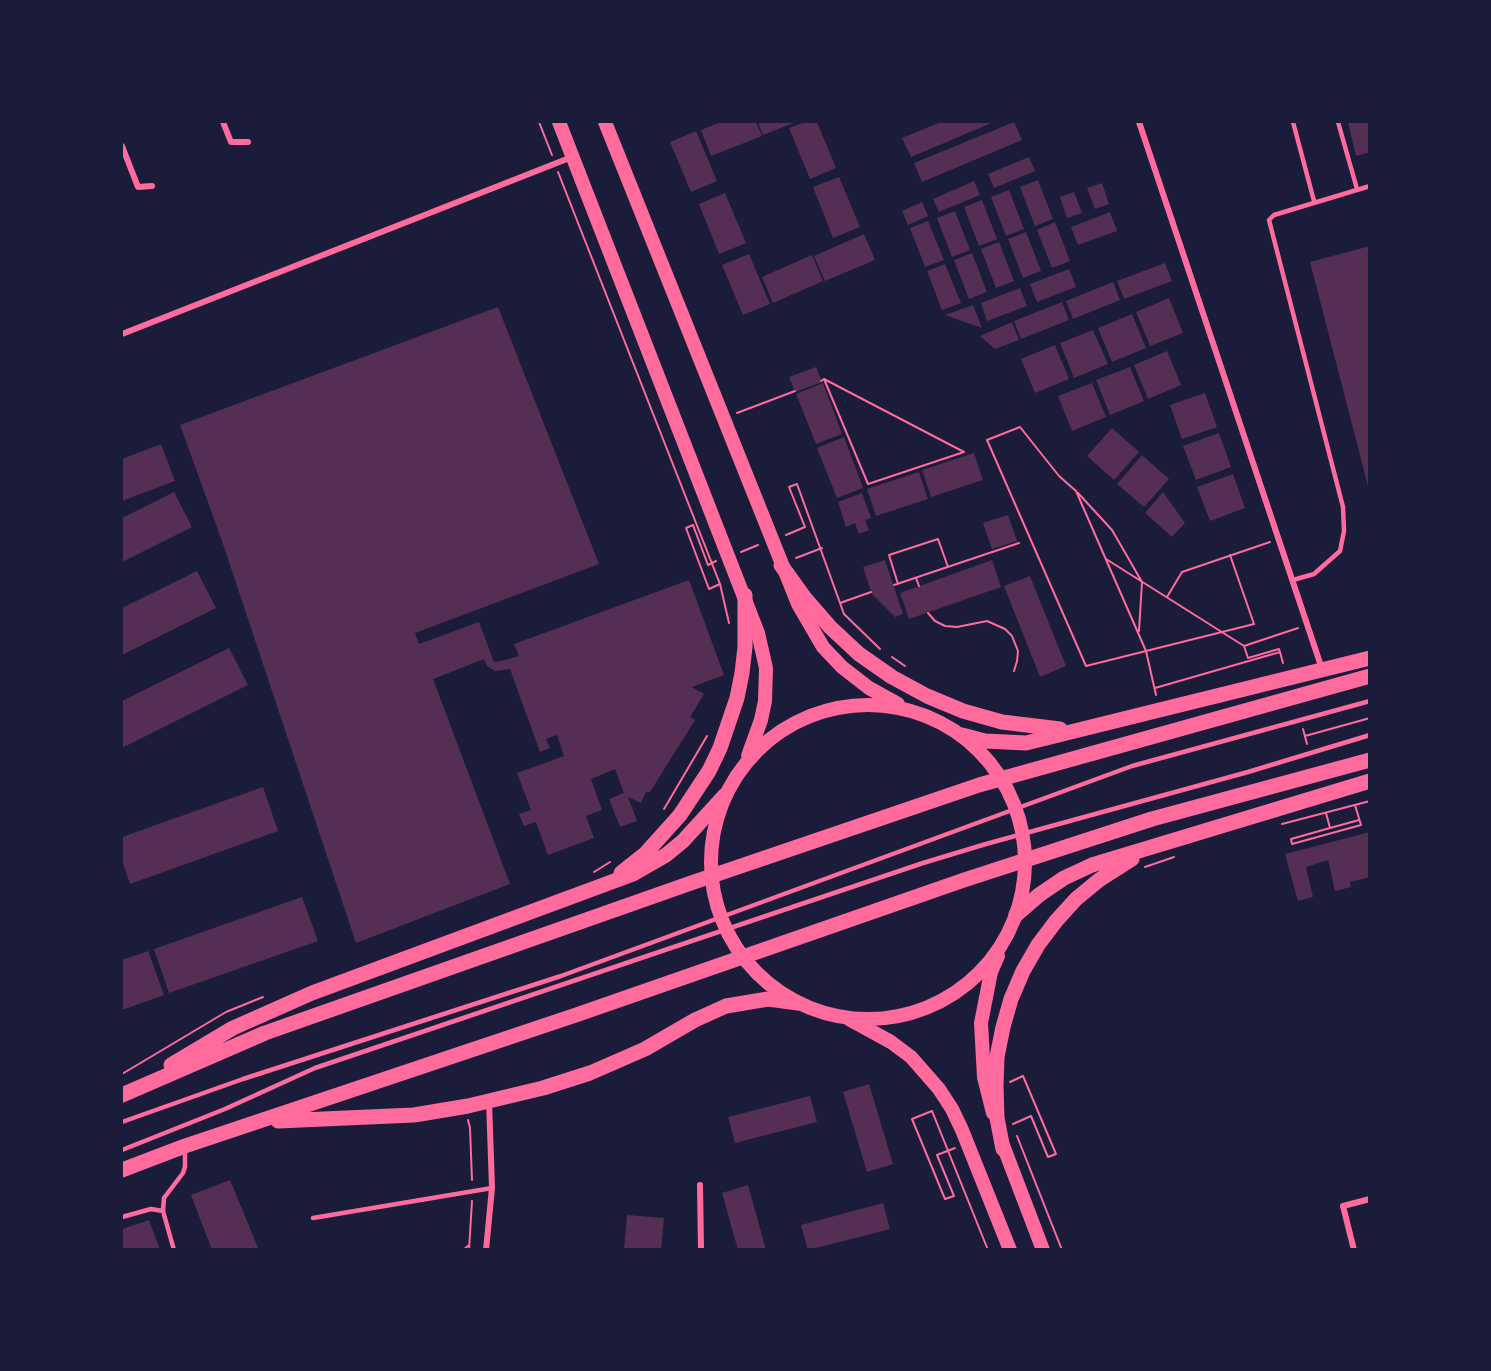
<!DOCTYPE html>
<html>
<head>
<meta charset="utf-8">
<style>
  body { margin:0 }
  #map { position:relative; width:1491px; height:1371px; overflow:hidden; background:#1b1b3a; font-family:Literata,serif }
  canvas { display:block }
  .frame { position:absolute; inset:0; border:123px solid #1b1b3a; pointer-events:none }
</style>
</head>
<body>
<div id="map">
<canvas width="1491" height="1371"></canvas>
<div class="frame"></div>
</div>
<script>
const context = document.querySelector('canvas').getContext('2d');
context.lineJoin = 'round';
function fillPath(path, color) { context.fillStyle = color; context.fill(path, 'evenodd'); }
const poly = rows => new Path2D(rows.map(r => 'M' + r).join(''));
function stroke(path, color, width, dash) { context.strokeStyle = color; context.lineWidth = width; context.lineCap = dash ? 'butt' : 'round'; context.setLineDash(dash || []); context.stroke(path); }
fillPath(poly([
  [721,122,756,122,762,136,711,156,701,130],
  [758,122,796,122,763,135],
  [805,122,817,122,836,168,810,179,789,128],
  [941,122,994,122,911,157,902,138],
  [1014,122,1022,140,922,182,914,163],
  [1348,122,1370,122,1370,152,1356,156],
  [696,131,717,181,691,192,670,142],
  [1029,157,1035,171,994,188,988,174],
  [839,177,860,227,833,238,813,187],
  [1038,180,1053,219,1035,226,1020,187],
  [974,181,980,195,939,212,933,199],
  [1102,183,1109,204,1095,209,1087,188],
  [1009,190,1024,229,1006,236,991,197],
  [1074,192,1082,213,1067,218,1060,197],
  [725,193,746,243,719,254,699,204],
  [982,200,997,239,979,246,964,207],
  [922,202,928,216,908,225,902,211],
  [955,211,970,250,952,257,937,218],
  [1110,212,1117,231,1078,245,1071,227],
  [928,221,944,260,925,267,910,228],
  [1055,222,1070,261,1052,268,1037,230],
  [1026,232,1041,271,1023,278,1008,239],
  [864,234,875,260,825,281,814,256],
  [999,242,1014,281,996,288,981,249],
  [1370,246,1370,490,1369,490,1310,262],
  [972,253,987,292,969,299,954,260],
  [749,254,770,304,743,315,722,265],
  [812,255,823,281,773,303,762,277],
  [1165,263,1172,281,1124,299,1117,281],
  [945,264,961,303,942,310,927,271],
  [1069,269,1076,287,1037,302,1030,284],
  [1113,282,1120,300,1073,319,1066,301],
  [1020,288,1027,306,987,321,981,303],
  [1169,298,1183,333,1150,346,1136,312],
  [1062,302,1069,320,1021,339,1014,321],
  [973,305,982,328,945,315],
  [498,307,599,564,415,633,419,644,479,622,494,662,506,660,519,656,514,644,689,580,724,675,692,687,704,694,690,717,695,720,650,792,646,792,641,803,628,797,637,821,620,827,609,799,624,793,615,769,591,779,602,810,586,816,594,838,548,855,536,822,524,826,519,814,531,810,517,773,564,756,557,735,546,739,550,748,540,752,510,669,495,671,487,666,484,659,433,679,510,884,356,943,222,541,180,425],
  [1132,314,1146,348,1112,362,1098,328],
  [1012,322,1019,340,995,349,980,336],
  [1093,330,1108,364,1074,378,1060,343],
  [1055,345,1069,379,1035,393,1021,359],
  [1167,351,1181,385,1148,399,1134,365],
  [816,367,822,382,795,392,789,377],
  [1130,367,1144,401,1110,415,1096,380],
  [823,383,842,434,816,444,796,394],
  [1092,383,1106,417,1072,431,1058,396],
  [1205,393,1217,427,1182,439,1170,405],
  [1112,428,1139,452,1114,480,1087,456],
  [1219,433,1231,467,1196,480,1183,446],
  [844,437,863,488,837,498,817,448],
  [161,444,175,481,122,501,122,459],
  [974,453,983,480,931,497,922,470],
  [1142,455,1169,479,1144,507,1117,484],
  [919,472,928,499,876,516,867,489],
  [1233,474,1245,508,1210,521,1197,487],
  [174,492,192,527,122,562,122,518],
  [1163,492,1185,523,1172,537,1145,513],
  [862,493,871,518,865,520,869,530,859,534,855,523,846,527,838,502],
  [1008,515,1017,541,992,549,983,523],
  [885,560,903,614,895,617,872,594,863,567],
  [992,560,1001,587,909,619,900,593],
  [197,571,216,608,122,655,122,608],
  [1030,576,1066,666,1040,677,1004,586],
  [229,648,248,685,122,748,122,701],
  [263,787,278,831,130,884,122,860,122,837],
  [1370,832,1370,877,1350,882,1351,887,1335,891,1328,860,1306,867,1313,897,1298,901,1285,854],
  [302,897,318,941,169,993,154,949],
  [148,951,164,995,122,1010,122,960],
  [869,1084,893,1164,867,1172,843,1092],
  [810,1096,817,1122,735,1143,728,1117],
  [230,1180,259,1250,212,1250,191,1195],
  [748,1185,766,1250,738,1250,722,1193],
  [883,1203,890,1229,808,1250,801,1225],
  [627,1215,664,1218,661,1250,624,1250],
  [149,1220,160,1250,122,1250,122,1229]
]), '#542f53');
stroke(poly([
  [539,122,552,155],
  [558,172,720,584,729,623],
  [821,381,824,379,964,452,868,484,824,379],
  [737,413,795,391],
  [1078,493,1112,530,1142,582,1139,631],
  [786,535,805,527,789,487,797,484,844,614,880,649],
  [741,552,758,545],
  [796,558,822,548],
  [1106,559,1244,646],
  [716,561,708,565,693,525,686,528,709,589,720,584],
  [916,578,919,586],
  [898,584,889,555,938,539,948,567],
  [894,585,1019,543],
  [1167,597,1182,572,1270,542],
  [840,603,871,592],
  [928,613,935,621,945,626,957,627,987,621,1005,629,1012,636,1018,651,1017,661,1014,671],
  [1280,652,1279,649,1248,658,1244,646,1298,628],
  [892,657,905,666],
  [1155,688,1280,652,1283,663],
  [1156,695,1146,651,1076,491,1059,476,1020,427,987,440,1086,666,1254,624,1230,555],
  [1303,729,1307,744],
  [1305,736,1370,718],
  [664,809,707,736],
  [1326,813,1330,828,1291,839,1292,844,1361,825,1355,805],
  [1282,824,1370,801],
  [1330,828,1359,820],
  [1145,867,1174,857],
  [594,872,610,862],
  [122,1074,226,1012,263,997],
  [1010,1082,1023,1076,1056,1154,1048,1157,1031,1116,1013,1124],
  [468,1120,470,1128,472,1180],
  [1017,1136,1062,1250],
  [955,1148,937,1155,954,1196,945,1199,912,1119,932,1111,988,1250],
  [463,1250,469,1245],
  [469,1250,472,1201]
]), '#ff6b9d', 2);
stroke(poly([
  [1293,122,1314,201],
  [1338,122,1357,189],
  [1293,580,1314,574,1340,551,1344,531,1343,507,1269,220,1274,215,1370,186],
  [122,1122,243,1079,561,976,1132,766,1370,701],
  [122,1150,225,1109,315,1068,923,863,986,844,1248,772,1370,735],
  [122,1217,151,1209,163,1211],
  [313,1218,492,1188],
  [174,1250,163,1211,164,1198,183,1173,185,1167,185,1148]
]), '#ff6b9d', 4.5);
stroke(poly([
  [223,122,231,142,248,142],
  [1139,122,1322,669],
  [122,146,138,187,152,186],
  [122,334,572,157],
  [700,1185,701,1250],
  [486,1250,492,1188,489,1101],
  [1354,1250,1343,1206,1370,1199]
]), '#ff6b9d', 6);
stroke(poly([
  [559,122,758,633,766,668,765,701,761,720,748,756],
  [605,122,798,604,823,647,842,667,869,688,898,704],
  '711 862a157 157 0 1 1 314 0a157 157 0 1 1-314 0Z',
  [849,1019,891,1042,911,1057,939,1089,952,1109,962,1130,1010,1250],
  [993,1113,984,1077,981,1023,991,972,998,956],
  [1001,1140,1043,1250]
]), '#ff6b9d', 14);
stroke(poly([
  [781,565,804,597,830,627,859,654,892,677,927,696,963,711,1002,722,1060,729],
  [962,735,985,741,1026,743,1370,658],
  [621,873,645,854,680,815,709,771,720,748,737,698,742,673,745,647,745,595],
  [1016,915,1039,895,1064,878,1092,865,1370,781],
  [171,1065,233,1028,312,993,633,874,666,855,683,841,725,795],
  [122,1095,265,1033,691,883,979,785,1370,676],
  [278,1121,414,1115,468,1106,543,1088,590,1073,645,1049,695,1020,726,1006,768,999,798,1003],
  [1003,1149,997,1118,996,1086,997,1057,1003,1027,1011,999,1023,971,1038,945,1056,921,1076,899,1099,880,1132,859],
  [122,1170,185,1146,576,1015,964,880,1152,819,1370,760]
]), '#ff6b9d', 15);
</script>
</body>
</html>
